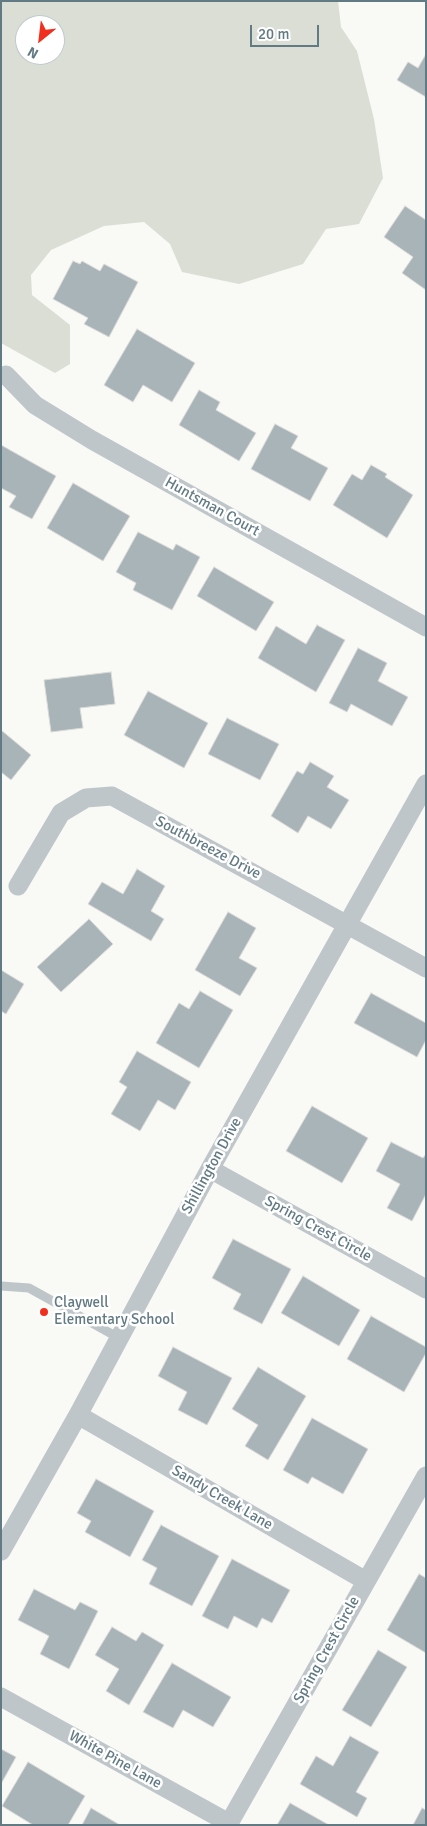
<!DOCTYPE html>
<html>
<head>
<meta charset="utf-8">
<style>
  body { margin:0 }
  #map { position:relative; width:427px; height:1826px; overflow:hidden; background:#f9f9f6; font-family:Signika,sans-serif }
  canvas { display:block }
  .frame { position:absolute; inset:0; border:2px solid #627a83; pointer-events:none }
  .north { position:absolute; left:15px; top:15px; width:50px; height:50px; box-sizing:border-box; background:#fff; border:1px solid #c0cacd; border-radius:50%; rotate:209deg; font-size:14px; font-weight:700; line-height:20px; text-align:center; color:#627a83 }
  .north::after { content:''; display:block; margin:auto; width:18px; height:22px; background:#f02f1f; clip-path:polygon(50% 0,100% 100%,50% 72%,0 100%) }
  .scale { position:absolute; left:250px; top:25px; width:69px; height:22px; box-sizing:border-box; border:2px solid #627a83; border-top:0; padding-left:6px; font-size:15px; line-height:18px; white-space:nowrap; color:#627a83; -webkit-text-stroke:4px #fff; paint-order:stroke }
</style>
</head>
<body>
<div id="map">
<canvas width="427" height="1826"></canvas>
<div class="frame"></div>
<div class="north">N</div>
<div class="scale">20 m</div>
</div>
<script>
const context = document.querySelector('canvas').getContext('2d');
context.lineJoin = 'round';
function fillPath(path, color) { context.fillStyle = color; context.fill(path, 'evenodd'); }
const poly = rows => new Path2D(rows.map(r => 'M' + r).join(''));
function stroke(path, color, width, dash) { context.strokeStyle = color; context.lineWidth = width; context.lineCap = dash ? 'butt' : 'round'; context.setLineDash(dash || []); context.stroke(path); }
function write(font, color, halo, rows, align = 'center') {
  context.font = font + ' Signika,sans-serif'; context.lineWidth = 5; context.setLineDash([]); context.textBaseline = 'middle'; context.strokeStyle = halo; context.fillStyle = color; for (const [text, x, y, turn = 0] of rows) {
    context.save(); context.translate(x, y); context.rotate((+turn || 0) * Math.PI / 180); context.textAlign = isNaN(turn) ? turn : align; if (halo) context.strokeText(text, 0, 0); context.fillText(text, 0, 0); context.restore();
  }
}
fillPath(poly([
  [1,1,338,1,341,27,357,51,374,119,383,178,359,224,326,229,303,264,239,284,182,272,170,244,144,222,104,226,51,250,31,275,32,295,70,325,70,364,55,373,1,343],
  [25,25,55,25,55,55,25,55]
]), '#daded5');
const building = poly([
  [426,54,426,97,397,80,408,62,418,68,426,54],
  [405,206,426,220,426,290,402,273,413,257,384,237,405,206],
  [73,261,80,264,82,261,100,271,104,264,138,282,109,337,84,324,88,318,53,299,73,261],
  [137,329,195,363,172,402,143,385,133,402,104,385,137,329],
  [199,390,220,402,216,410,256,433,239,461,179,425,199,390],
  [275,424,298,436,291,448,328,468,310,501,251,469,275,424],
  [1,445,56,476,32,519,9,507,16,496,1,488,1,445],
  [371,465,387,474,385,477,413,495,387,538,333,505,352,474,362,480,371,465],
  [73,483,130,516,103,561,47,528,73,483],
  [138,532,173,550,176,544,200,557,172,610,133,590,136,583,116,572,138,532],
  [214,567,274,602,256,631,197,596,214,567],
  [317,625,345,640,316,692,258,658,276,626,306,644,317,625],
  [358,648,387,663,378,681,408,697,392,726,351,704,347,712,329,703,358,648],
  [111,672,115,704,80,708,83,728,51,732,44,680,111,672],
  [148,691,208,723,184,768,124,735,148,691],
  [227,718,279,744,260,780,208,754,227,718],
  [1,730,31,755,11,780,1,772,1,730],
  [310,762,334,776,327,787,349,800,331,829,308,816,298,833,271,816,297,771,303,774,310,762],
  [137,869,165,886,151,911,164,919,151,941,88,904,102,882,123,894,137,869],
  [228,912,256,928,239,958,257,968,240,996,195,970,228,912],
  [89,919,113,944,61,992,37,967,89,919],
  [1,970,24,984,6,1014,1,1011,1,970],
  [200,991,233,1010,199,1068,156,1043,179,1003,189,1009,200,991],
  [371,993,426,1023,426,1040,417,1057,354,1023,371,993],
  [137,1051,191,1082,175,1110,158,1100,140,1131,111,1114,127,1087,119,1082,137,1051],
  [312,1106,368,1138,342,1183,286,1151,312,1106],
  [391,1142,423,1158,426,1154,426,1194,412,1221,387,1208,400,1184,376,1171,391,1142],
  [233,1239,291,1269,262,1324,233,1309,241,1294,212,1278,233,1239],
  [303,1276,360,1310,339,1346,281,1313,303,1276],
  [371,1316,426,1347,426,1353,404,1392,347,1359,371,1316],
  [173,1347,232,1378,207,1425,178,1410,187,1392,158,1376,173,1347],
  [258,1367,306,1396,268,1460,245,1446,258,1425,232,1409,258,1367],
  [312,1418,368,1449,343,1494,312,1477,308,1484,283,1470,312,1418],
  [96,1479,154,1511,130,1557,85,1532,91,1521,77,1513,96,1479],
  [161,1525,219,1556,192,1606,149,1584,157,1568,142,1560,161,1525],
  [232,1559,290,1590,272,1623,262,1618,257,1628,234,1616,228,1629,202,1616,232,1559],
  [419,1574,426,1578,426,1653,387,1630,419,1574],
  [34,1589,75,1610,80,1602,98,1611,69,1669,40,1654,49,1636,18,1620,34,1589],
  [112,1627,136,1641,142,1632,164,1645,129,1705,106,1691,119,1669,95,1655,112,1627],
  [378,1650,407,1667,371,1727,342,1710,378,1650],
  [172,1663,231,1697,213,1727,183,1710,173,1728,143,1712,172,1663],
  [350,1736,379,1752,356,1792,367,1798,357,1817,300,1784,316,1756,333,1766,350,1736],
  [1,1749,16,1757,1,1784,1,1749],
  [28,1762,85,1796,68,1825,33,1825,2,1806,28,1762],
  [290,1803,329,1825,277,1825,290,1803],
  [91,1808,120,1825,82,1825,91,1808],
  [422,1808,426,1810,426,1825,413,1825,422,1808]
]);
fillPath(building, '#a8b4b8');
stroke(building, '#dbdad8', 1);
stroke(poly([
  [1,1286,29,1288,119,1338]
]), '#bfc6c9', 9);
stroke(poly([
  [6,375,35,405,92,440,426,627],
  [18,886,61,813,86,798,112,796,426,968],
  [210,1169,426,1289],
  [78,1415,366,1581],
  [1,1551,78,1415,210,1169,426,784],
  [1,1697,229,1823],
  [228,1825,426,1476]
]), '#bfc6c9', 19);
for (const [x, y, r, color] of [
  [44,1312,5,"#f02f1f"]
]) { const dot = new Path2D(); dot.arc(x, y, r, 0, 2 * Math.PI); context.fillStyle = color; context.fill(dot); stroke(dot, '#fff', 2); }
write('15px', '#627a83', '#fff', [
  ["Huntsman Court",212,507,29],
  ["Southbreeze Drive",208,848,28],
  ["Shillington Drive",212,1166,-61],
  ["Spring Crest Circle",318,1229,29],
  ["Sandy Creek Lane",222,1498,30],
  ["Spring Crest Circle",327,1650,-61],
  ["White Pine Lane",115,1760,29]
]);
write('15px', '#627a83', '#fff', [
  ["Claywell",54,1303],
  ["Elementary School",54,1320]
], 'left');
</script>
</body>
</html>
